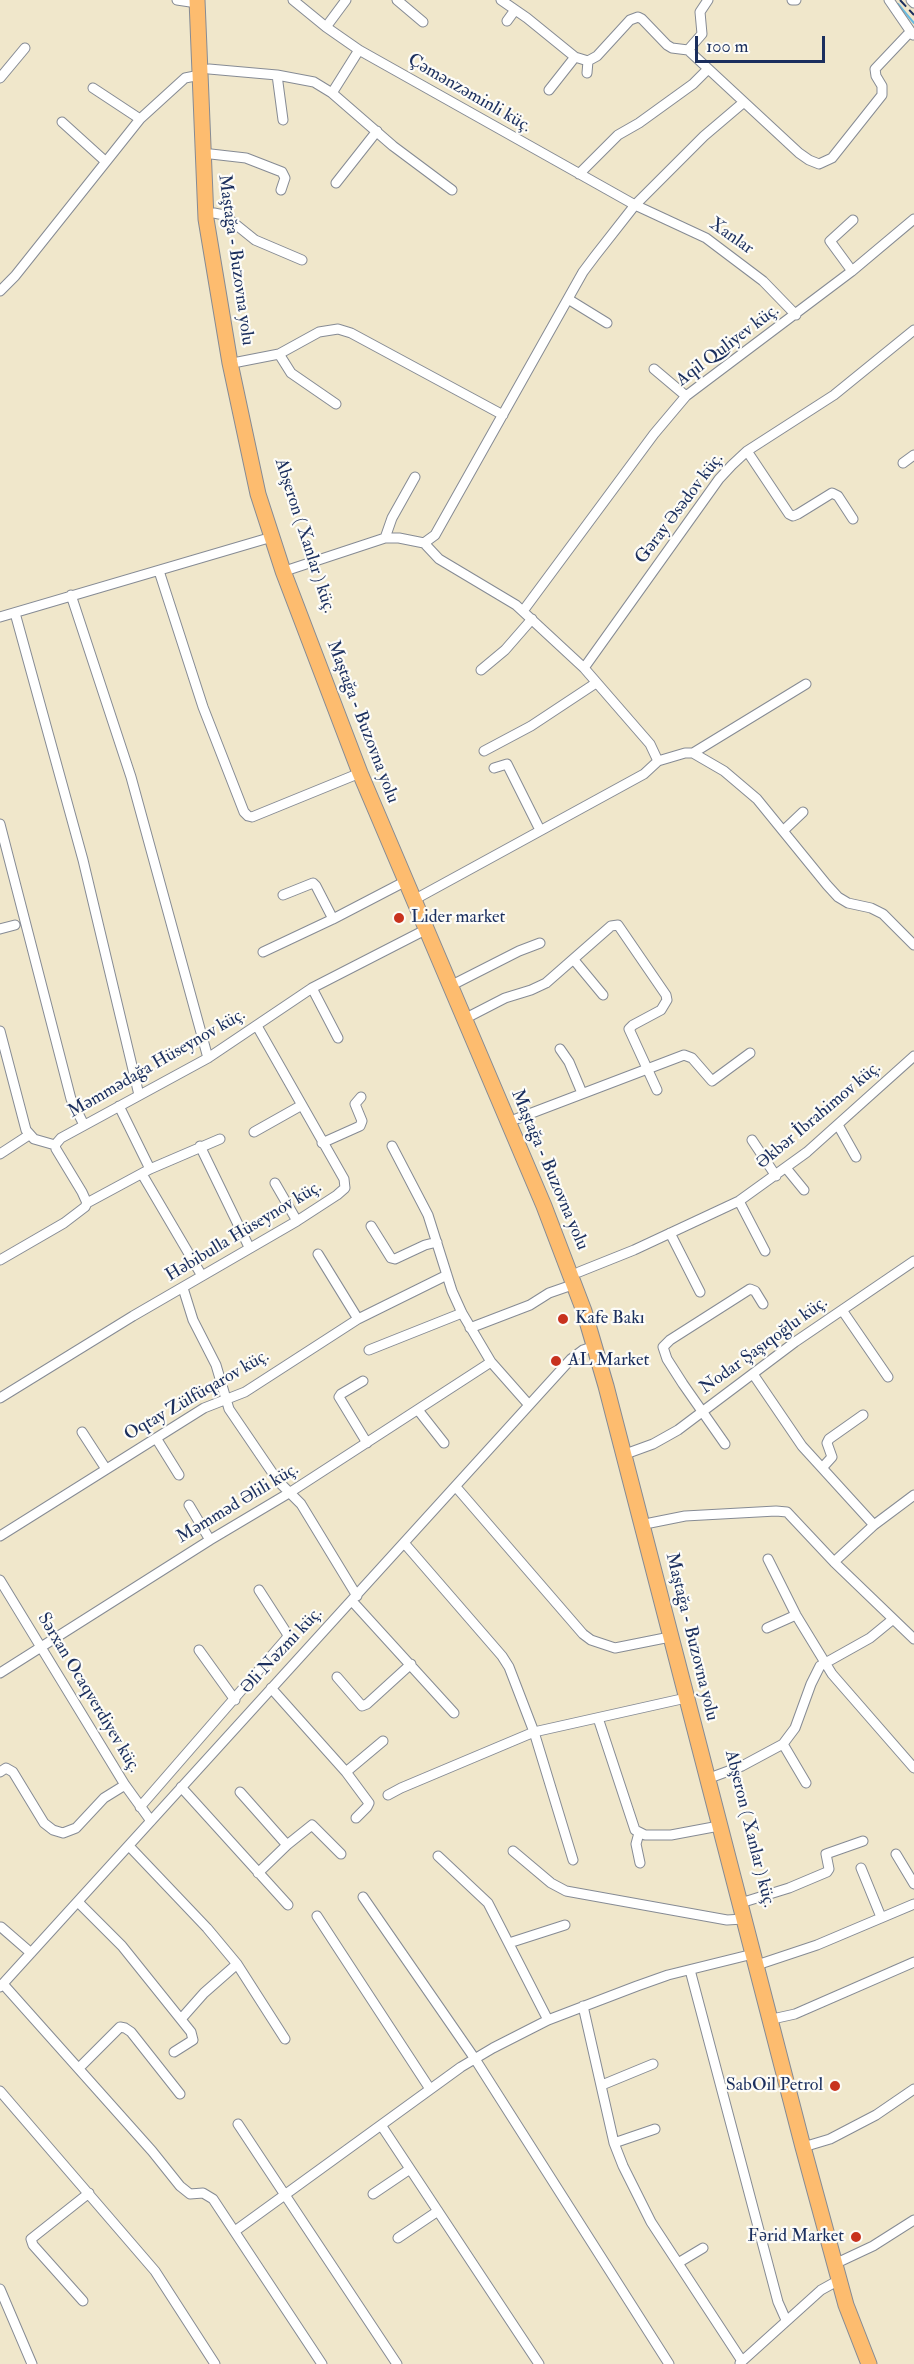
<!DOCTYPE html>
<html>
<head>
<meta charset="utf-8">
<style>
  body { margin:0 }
  #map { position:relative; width:914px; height:2364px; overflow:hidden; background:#f0e7cb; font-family:"IM FELL Double Pica",serif }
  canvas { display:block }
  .scale { position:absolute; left:695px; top:36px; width:130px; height:27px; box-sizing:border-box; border:3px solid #1b2f5e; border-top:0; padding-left:8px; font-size:18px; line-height:21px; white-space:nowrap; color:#1b2f5e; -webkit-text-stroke:4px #fdfcf7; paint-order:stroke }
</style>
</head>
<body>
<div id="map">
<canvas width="914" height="2364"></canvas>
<div class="scale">100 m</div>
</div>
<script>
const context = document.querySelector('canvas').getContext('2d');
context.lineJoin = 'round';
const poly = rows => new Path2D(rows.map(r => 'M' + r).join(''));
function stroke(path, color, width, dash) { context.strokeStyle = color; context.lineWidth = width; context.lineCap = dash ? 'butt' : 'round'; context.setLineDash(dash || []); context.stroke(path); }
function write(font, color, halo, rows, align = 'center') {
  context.font = font + ' "IM FELL Double Pica",serif'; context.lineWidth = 4.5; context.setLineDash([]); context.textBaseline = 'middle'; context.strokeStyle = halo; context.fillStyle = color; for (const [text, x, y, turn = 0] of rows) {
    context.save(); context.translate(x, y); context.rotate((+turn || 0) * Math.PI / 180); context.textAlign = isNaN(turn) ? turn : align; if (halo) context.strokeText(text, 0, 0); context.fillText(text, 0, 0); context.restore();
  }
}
stroke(poly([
  [898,4,914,23]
]), '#65bae1', 2);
const street = poly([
  [177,0,197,3],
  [293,0,326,27,359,50,635,205,706,238,763,281,796,315],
  [397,0,423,22],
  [501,0,527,18,575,57,588,61,597,56,630,20,638,17,642,19,667,45,672,48,688,50,799,153,809,160,819,164,832,158,882,95,882,86,876,76,875,69,910,32],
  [792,0,796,0],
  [889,0,913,35],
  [911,0,914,3],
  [507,21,515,10],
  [326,27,346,0],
  [688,50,702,34,700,12,708,0],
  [209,69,277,75,314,82,332,93,393,146,452,190],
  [587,73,588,61],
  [277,75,283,120],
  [0,78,25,48],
  [93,88,140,119],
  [549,90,575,57],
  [332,93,359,50],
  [62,122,105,161],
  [211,154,246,158,282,172,285,178,281,190],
  [579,174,618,135,639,123,693,84,708,69],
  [336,183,377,131],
  [214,213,224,215,255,240,302,260],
  [852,271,830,241,853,220],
  [0,291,15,276,140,119,185,78,200,75],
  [568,299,607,323],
  [279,354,291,373,336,404],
  [238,362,279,354,319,332,338,329,351,333,503,415],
  [654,369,686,396],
  [747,451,789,514,793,516,798,514,832,493,838,496,853,519],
  [903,463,914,455],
  [385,538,392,518,415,477],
  [424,543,439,559,516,605,584,668,650,744,658,761],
  [291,569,385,538,399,538,424,543,435,535,583,272,595,256,635,205,704,136,744,102],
  [159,571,203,707,244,812,248,816,252,817,360,773],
  [71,595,131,777,208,1058],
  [523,611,654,434,686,396,852,271,914,219],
  [15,613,83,860,139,1095],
  [0,617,272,537],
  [584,668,719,479,732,465,747,451,834,395,914,330],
  [481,670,505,650,532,619],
  [484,751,531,726,596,683],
  [693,753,724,771,757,799,827,885,838,897,848,903,871,908,883,914,914,945],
  [494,768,507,764,540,830],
  [0,824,71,1099,84,1125],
  [784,830,803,812],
  [283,895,313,883,316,886,333,919],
  [421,896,644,774,658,761,685,753,693,753,806,684],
  [0,929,15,925],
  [263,952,333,919,406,881],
  [574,960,603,995],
  [458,982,519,951,540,943],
  [312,988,338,1038],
  [472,1015,505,998,531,990,546,983,611,926,618,925,666,995,667,1000,661,1010,633,1025,629,1029,657,1090],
  [0,1031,26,1130,34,1139,55,1145],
  [560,1049,569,1062,582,1093],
  [119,1106,150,1169],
  [516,1119,684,1055,692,1058,712,1081,750,1053],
  [838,1125,856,1157],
  [254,1132,302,1105],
  [752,1140,776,1176],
  [322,1143,360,1126,362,1121,355,1104,361,1097],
  [200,1146,249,1247],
  [392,1146,428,1215,452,1291,462,1313,491,1362,529,1405],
  [0,1154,29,1135],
  [786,1168,804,1190],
  [142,1174,202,1276],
  [275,1183,297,1221],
  [739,1201,765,1251],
  [87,1203,150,1169,220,1139],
  [371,1226,391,1258,395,1259,425,1245,437,1242],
  [670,1233,700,1292],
  [318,1254,358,1319],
  [0,1260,64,1223,85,1207,87,1203,82,1192,56,1149,55,1145,61,1138,208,1058,312,988,427,929],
  [579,1272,634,1250,739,1201,807,1152,914,1056],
  [183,1288,193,1320,216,1365,229,1409,278,1481,301,1504,357,1596],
  [842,1310,888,1377],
  [470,1328,530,1305,549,1293,575,1284],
  [369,1350,462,1313],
  [753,1374,802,1446,874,1525],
  [363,1381,341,1394,339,1397,367,1443],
  [0,1398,133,1316,297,1221,337,1195,345,1188,344,1179,257,1026],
  [418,1410,444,1443],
  [82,1432,106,1469],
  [156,1438,179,1475],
  [725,1444,683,1384,667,1359,663,1347,670,1340,750,1289,755,1291,763,1304],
  [631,1452,653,1444,678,1430,795,1342,914,1261],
  [822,1468,832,1457,827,1443,829,1439,863,1415],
  [456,1487,583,1634,591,1640,615,1648,670,1637],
  [189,1505,210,1540],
  [650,1523,685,1516,776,1511,787,1512,834,1562,914,1639],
  [0,1536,204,1408,245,1392,358,1319,447,1275],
  [405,1544,502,1656,509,1667,534,1732,573,1860],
  [768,1559,796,1615,832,1674,914,1768],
  [834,1562,874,1525,914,1495],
  [0,1580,125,1785,151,1821],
  [352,1601,454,1713],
  [767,1628,796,1615],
  [199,1650,235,1700],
  [0,1673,210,1540,289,1493,491,1362],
  [337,1677,362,1706,367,1704,411,1664],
  [271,1688,346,1772,366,1799,369,1803,367,1807,356,1818],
  [598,1718,635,1830,645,1835,671,1835,719,1826],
  [783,1744,806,1783],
  [0,1772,6,1768,13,1772,44,1823,53,1830,63,1833,76,1828,104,1798,125,1785],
  [346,1772,383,1741],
  [715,1776,742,1766,783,1744,795,1728,811,1684,820,1666,870,1638,892,1620],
  [181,1787,288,1905],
  [240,1792,287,1845],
  [388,1795,401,1788,534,1732,686,1698],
  [140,1807,286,1639,288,1635,259,1590],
  [639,1833,636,1844,640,1863],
  [129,1846,207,1928,237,1964,285,2039],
  [513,1851,551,1883,566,1891,727,1920,743,1919],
  [896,1854,914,1884],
  [438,1856,488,1903,548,2020],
  [861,1868,881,1917],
  [258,1873,287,1845,312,1825,341,1854],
  [363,1897,475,2059,669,2364],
  [747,1901,789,1888,827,1872,829,1869,826,1854,863,1841],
  [78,1902,122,1946,191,2032,193,2040,174,2052],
  [317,1916,430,2089],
  [1,1927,31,1953],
  [509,1943,565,1925],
  [763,1963,817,1945,914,1904],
  [690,1970,778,2302,786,2320],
  [3,1984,152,2151,180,2186,190,2194,203,2193,213,2199,322,2364],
  [0,1987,571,1359,583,1350,595,1346],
  [583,2006,614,2143,623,2166,651,2222,742,2361],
  [777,2018,795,2014,914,1962],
  [181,2019,204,1993,237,1964],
  [79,2068,120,2027,125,2028,131,2032,180,2094],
  [602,2085,653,2064],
  [0,2091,155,2271,215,2364],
  [238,2124,397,2364],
  [381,2125,539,2364],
  [614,2143,655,2129],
  [810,2145,830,2139,876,2115,914,2089],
  [373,2194,410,2169],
  [235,2231,461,2067,493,2048,548,2020,637,1986,668,1975,753,1954],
  [398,2238,438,2211],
  [841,2261,873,2246,914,2220],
  [678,2263,703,2248],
  [0,2289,32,2364],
  [83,2301,33,2245,31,2239,89,2193],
  [740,2363,821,2290,839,2280]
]);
const primary = poly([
  [197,0,206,219,230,363,258,494,283,571,360,773,544,1206,584,1311,606,1386,803,2147,846,2305,869,2364]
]);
stroke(street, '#868b94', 11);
stroke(primary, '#868b94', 17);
stroke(street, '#fff', 9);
stroke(primary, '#fdbc6f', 15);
stroke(poly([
  [900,0,914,15]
]), '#1b2f5e', 2, [9, 4.5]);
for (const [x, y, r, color] of [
  [399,918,6,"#c8321e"],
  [563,1319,6,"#c8321e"],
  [556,1361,6,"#c8321e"],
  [835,2086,6,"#c8321e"],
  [856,2237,6,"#c8321e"]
]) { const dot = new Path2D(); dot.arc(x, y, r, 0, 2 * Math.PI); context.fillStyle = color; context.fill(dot); stroke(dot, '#fdfcf7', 2); }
write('18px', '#1b2f5e', '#fdfcf7', [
  ["Çəmənzəminli küç.",469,94,30],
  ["Xanlar",731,237,35],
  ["Maştağa - Buzovna yolu",235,260,82],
  ["Aqil Quliyev küç.",728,346,-37],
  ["Gəray Əsədov küç.",680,509,-53],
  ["Abşeron ( Xanlar ) küç.",304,536,72],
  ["Maştağa - Buzovna yolu",362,722,69],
  ["Məmmədağa Hüseynov küç.",157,1064,-30],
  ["Əkbər İbrahimov küç.",819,1116,-40],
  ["Maştağa - Buzovna yolu",549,1170,67],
  ["Həbibulla Hüseynov küç.",244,1232,-31],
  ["Nodar Şaşıqoğlu küç.",764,1346,-36],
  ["Oqtay Zülfüqarov küç.",197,1396,-30],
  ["Məmməd Əlili küç.",238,1504,-31],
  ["Maştağa - Buzovna yolu",691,1637,76],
  ["Əli Nəzmi küç.",282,1651,-47],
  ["Sərxan Ocaqverdiyev küç.",88,1693,59],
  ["Abşeron ( Xanlar ) küç.",749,1829,76]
]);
write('18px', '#1b2f5e', '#fdfcf7', [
  ["Lider market",411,918],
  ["Kafe Bakı",575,1319],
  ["AL Market",568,1361],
  ["SabOil Petrol",823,2086,"right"],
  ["Fərid Market",844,2237,"right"]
], 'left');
</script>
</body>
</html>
